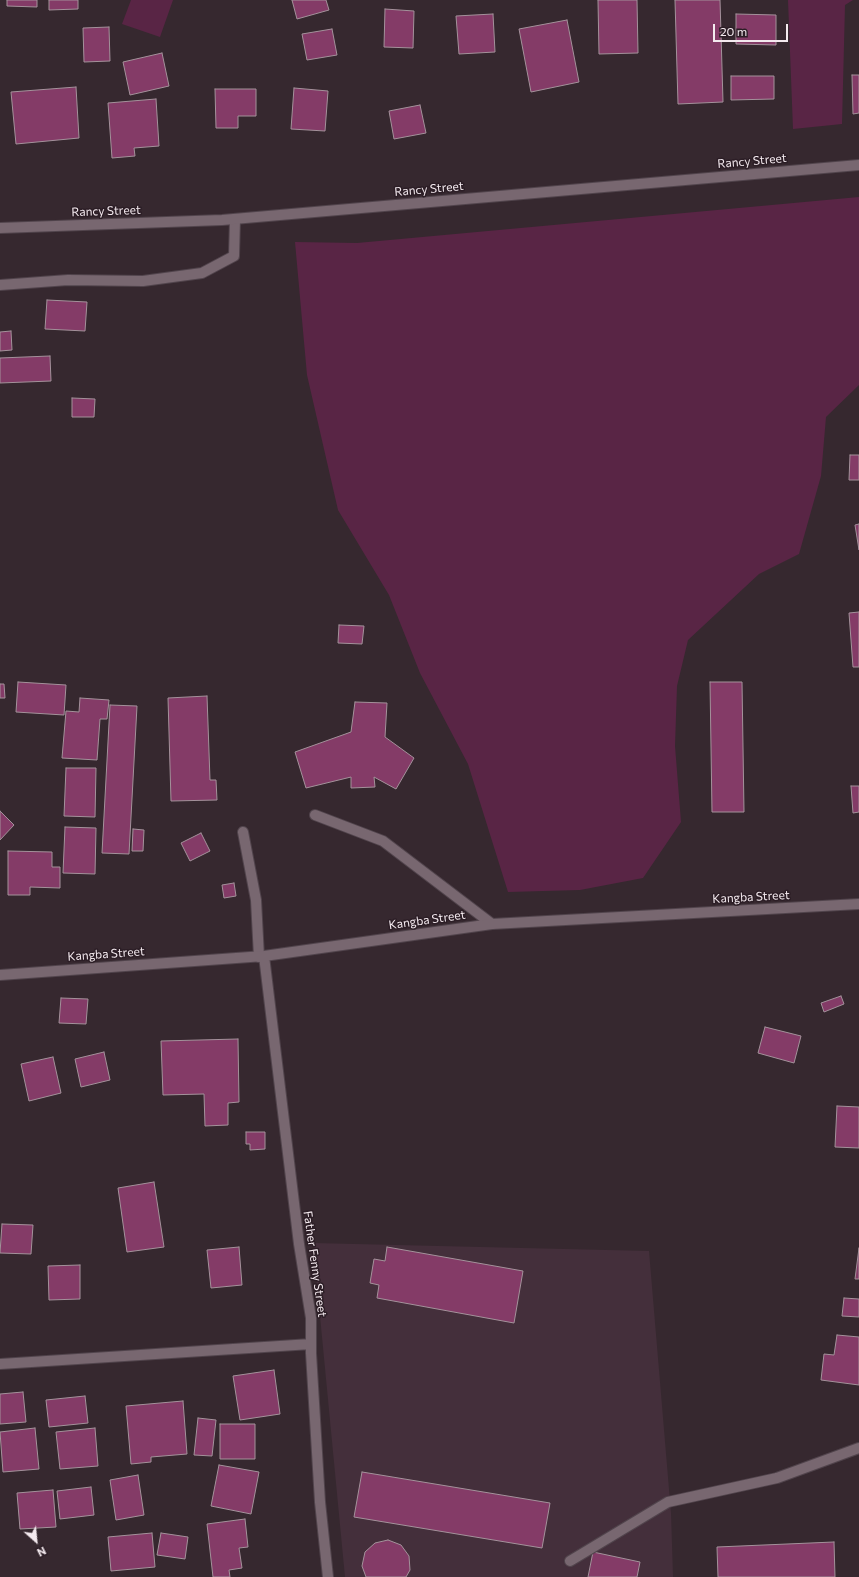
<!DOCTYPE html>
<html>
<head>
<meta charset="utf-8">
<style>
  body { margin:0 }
  #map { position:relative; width:859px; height:1577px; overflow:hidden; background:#36282f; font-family:Commissioner,sans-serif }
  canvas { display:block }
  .north { position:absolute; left:16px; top:1521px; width:40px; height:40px; -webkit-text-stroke:3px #2c1e26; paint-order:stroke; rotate:153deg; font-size:11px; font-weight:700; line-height:16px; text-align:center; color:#f4eaef }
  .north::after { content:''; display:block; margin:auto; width:14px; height:18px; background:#f4eaef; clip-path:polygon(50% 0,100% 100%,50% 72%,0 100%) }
  .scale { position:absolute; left:713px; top:24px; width:75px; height:18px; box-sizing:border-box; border:2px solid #f4eaef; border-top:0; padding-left:5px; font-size:12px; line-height:14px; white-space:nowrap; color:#f4eaef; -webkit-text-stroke:3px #2c1e26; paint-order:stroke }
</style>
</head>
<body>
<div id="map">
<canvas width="859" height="1577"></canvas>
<div class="north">N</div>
<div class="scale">20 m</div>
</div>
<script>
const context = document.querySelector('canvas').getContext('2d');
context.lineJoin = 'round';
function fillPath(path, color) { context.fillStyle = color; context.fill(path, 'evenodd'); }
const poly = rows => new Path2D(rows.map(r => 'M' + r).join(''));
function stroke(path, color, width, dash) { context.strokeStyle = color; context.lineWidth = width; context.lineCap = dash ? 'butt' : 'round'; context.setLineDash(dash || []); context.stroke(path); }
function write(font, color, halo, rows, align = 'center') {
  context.font = font + ' Commissioner,sans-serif'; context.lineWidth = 3; context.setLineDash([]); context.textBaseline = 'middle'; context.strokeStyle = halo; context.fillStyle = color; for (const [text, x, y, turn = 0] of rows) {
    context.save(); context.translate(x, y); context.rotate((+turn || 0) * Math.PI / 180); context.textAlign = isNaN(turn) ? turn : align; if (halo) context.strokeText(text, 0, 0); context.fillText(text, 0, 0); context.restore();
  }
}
fillPath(poly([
  [313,1243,649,1251,671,1513,673,1577,345,1577]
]), '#442f3b');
fillPath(poly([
  [131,0,173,0,160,37,122,24],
  [788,0,853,0,845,5,842,124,793,129],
  [859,197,859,385,826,417,821,476,799,554,759,574,688,640,677,686,675,746,681,822,643,878,580,890,508,892,468,764,420,673,389,595,338,510,307,375,295,242,357,243]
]), '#592545');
const building = poly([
  [7,0,37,0,37,7,7,6,7,0],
  [49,0,78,0,78,9,49,10,49,0],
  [292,0,326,0,329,10,297,19,292,0],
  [598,0,637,0,638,53,599,54,598,0],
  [675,0,720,0,723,102,678,104,675,0],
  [385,9,414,11,413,48,384,47,385,9],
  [493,14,495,52,459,54,456,16,493,14],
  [736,14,776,15,776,45,736,44,736,14],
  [567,20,579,82,531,92,519,29,567,20],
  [109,27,110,61,84,62,83,28,109,27],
  [332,29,337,55,307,60,302,34,332,29],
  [162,53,169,86,130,95,123,62,162,53],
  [852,75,859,75,859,113,853,114,852,75],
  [731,76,774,76,774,99,731,100,731,76],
  [76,87,79,138,16,144,11,92,76,87],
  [294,88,328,91,325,131,291,129,294,88],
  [215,89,256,89,256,116,238,116,238,128,216,128,215,89],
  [156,99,159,146,134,148,135,156,112,158,108,103,156,99],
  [420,105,426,133,394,139,389,111,420,105],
  [47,300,87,302,85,331,45,329,47,300],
  [11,331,12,350,0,351,0,332,11,331],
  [50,356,51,381,0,383,0,358,50,356],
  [72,398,95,399,94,417,72,417,72,398],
  [850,455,859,455,859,480,849,480,850,455],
  [859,524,859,550,855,525,859,524],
  [859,612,859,667,853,667,849,613,859,612],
  [339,625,364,626,362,644,338,643,339,625],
  [18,682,66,685,64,715,16,712,18,682],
  [710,682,742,682,744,812,712,812,710,682],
  [0,684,4,684,5,698,0,698,0,684],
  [207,696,210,780,216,780,217,800,171,801,168,698,207,696],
  [80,698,109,700,107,719,100,719,97,760,62,758,66,711,79,712,80,698],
  [355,702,387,703,385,737,414,758,396,789,374,777,375,787,351,788,351,777,306,788,295,752,351,732,355,702],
  [110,705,137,706,129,854,102,853,110,705],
  [66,768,96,768,95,817,64,816,66,768],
  [851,786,859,786,859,812,853,813,851,786],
  [0,811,14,825,0,840,0,811],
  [65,827,96,828,95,874,63,873,65,827],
  [133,829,144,830,143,851,132,851,133,829],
  [201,833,210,851,190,861,181,843,201,833],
  [8,851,52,852,52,867,60,867,60,888,30,887,30,895,8,895,8,851],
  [234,883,236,896,224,898,222,885,234,883],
  [841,996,844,1004,824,1012,821,1003,841,996],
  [61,998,88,999,86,1024,59,1023,61,998],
  [765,1027,801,1036,794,1063,758,1053,765,1027],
  [238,1039,239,1102,228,1103,228,1125,205,1126,204,1094,163,1095,161,1041,238,1039],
  [104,1052,110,1080,81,1087,75,1059,104,1052],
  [53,1057,61,1093,29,1101,21,1064,53,1057],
  [837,1106,859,1107,859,1148,835,1147,837,1106],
  [246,1132,265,1132,265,1149,250,1150,250,1144,246,1144,246,1132],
  [154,1182,164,1247,127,1252,118,1188,154,1182],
  [2,1224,33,1225,31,1254,0,1253,2,1224],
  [239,1247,242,1285,211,1288,207,1250,239,1247],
  [387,1247,523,1271,514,1323,377,1298,379,1285,370,1283,374,1259,385,1261,387,1247],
  [859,1248,859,1279,855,1279,859,1248],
  [80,1265,80,1299,49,1300,48,1266,80,1265],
  [844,1298,859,1299,859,1317,842,1316,844,1298],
  [837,1335,859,1337,859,1385,821,1380,824,1354,834,1355,837,1335],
  [274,1370,280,1414,240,1420,233,1376,274,1370],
  [23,1392,26,1422,0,1424,0,1394,23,1392],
  [85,1396,88,1423,49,1427,46,1400,85,1396],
  [183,1401,187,1454,151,1457,151,1462,131,1464,126,1406,183,1401],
  [198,1418,216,1420,212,1456,194,1455,198,1418],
  [220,1424,255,1424,255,1459,220,1459,220,1424],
  [35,1428,39,1469,3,1472,0,1432,35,1428],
  [95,1428,98,1466,60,1469,56,1432,95,1428],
  [219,1465,259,1472,251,1514,211,1506,219,1465],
  [362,1472,550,1503,542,1548,354,1517,362,1472],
  [138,1475,144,1515,116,1520,110,1480,138,1475],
  [91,1487,94,1515,60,1519,57,1491,91,1487],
  [53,1490,56,1527,20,1529,17,1493,53,1490],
  [245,1519,248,1547,239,1548,242,1568,229,1570,230,1577,213,1577,207,1524,245,1519],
  [152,1533,155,1567,111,1571,108,1537,152,1533],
  [161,1533,188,1537,185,1559,157,1555,161,1533],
  [388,1540,401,1545,409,1556,410,1570,406,1577,366,1577,362,1566,365,1552,375,1543,388,1540],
  [834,1542,835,1577,718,1577,717,1547,834,1542],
  [593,1552,640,1562,637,1577,588,1577,593,1552]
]);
fillPath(building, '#843b67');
stroke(building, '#a4929b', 1);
const service = poly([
  [0,285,68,280,143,281,202,273,234,256,235,219],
  [315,815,383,841,492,924],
  [243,832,256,900,259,957]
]);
const minor = poly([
  [0,228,222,220,859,165],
  [264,956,299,1244,311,1318,311,1353,320,1502,328,1577],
  [0,975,264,956,492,924,859,904],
  [0,1364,311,1344],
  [570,1561,668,1502,777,1478,859,1448]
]);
stroke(service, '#51444c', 12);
stroke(minor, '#51444c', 12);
stroke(service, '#786770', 10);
stroke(minor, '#786770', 10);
write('12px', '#f4eaef', '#2c1e26', [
  ["Rancy Street",752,161,-5],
  ["Rancy Street",429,189,-5],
  ["Rancy Street",106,211,-2],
  ["Kangba Street",751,897,-3],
  ["Kangba Street",427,920,-8],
  ["Kangba Street",106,954,-4],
  ["Father Fenny Street",315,1264,82]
]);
</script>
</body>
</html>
